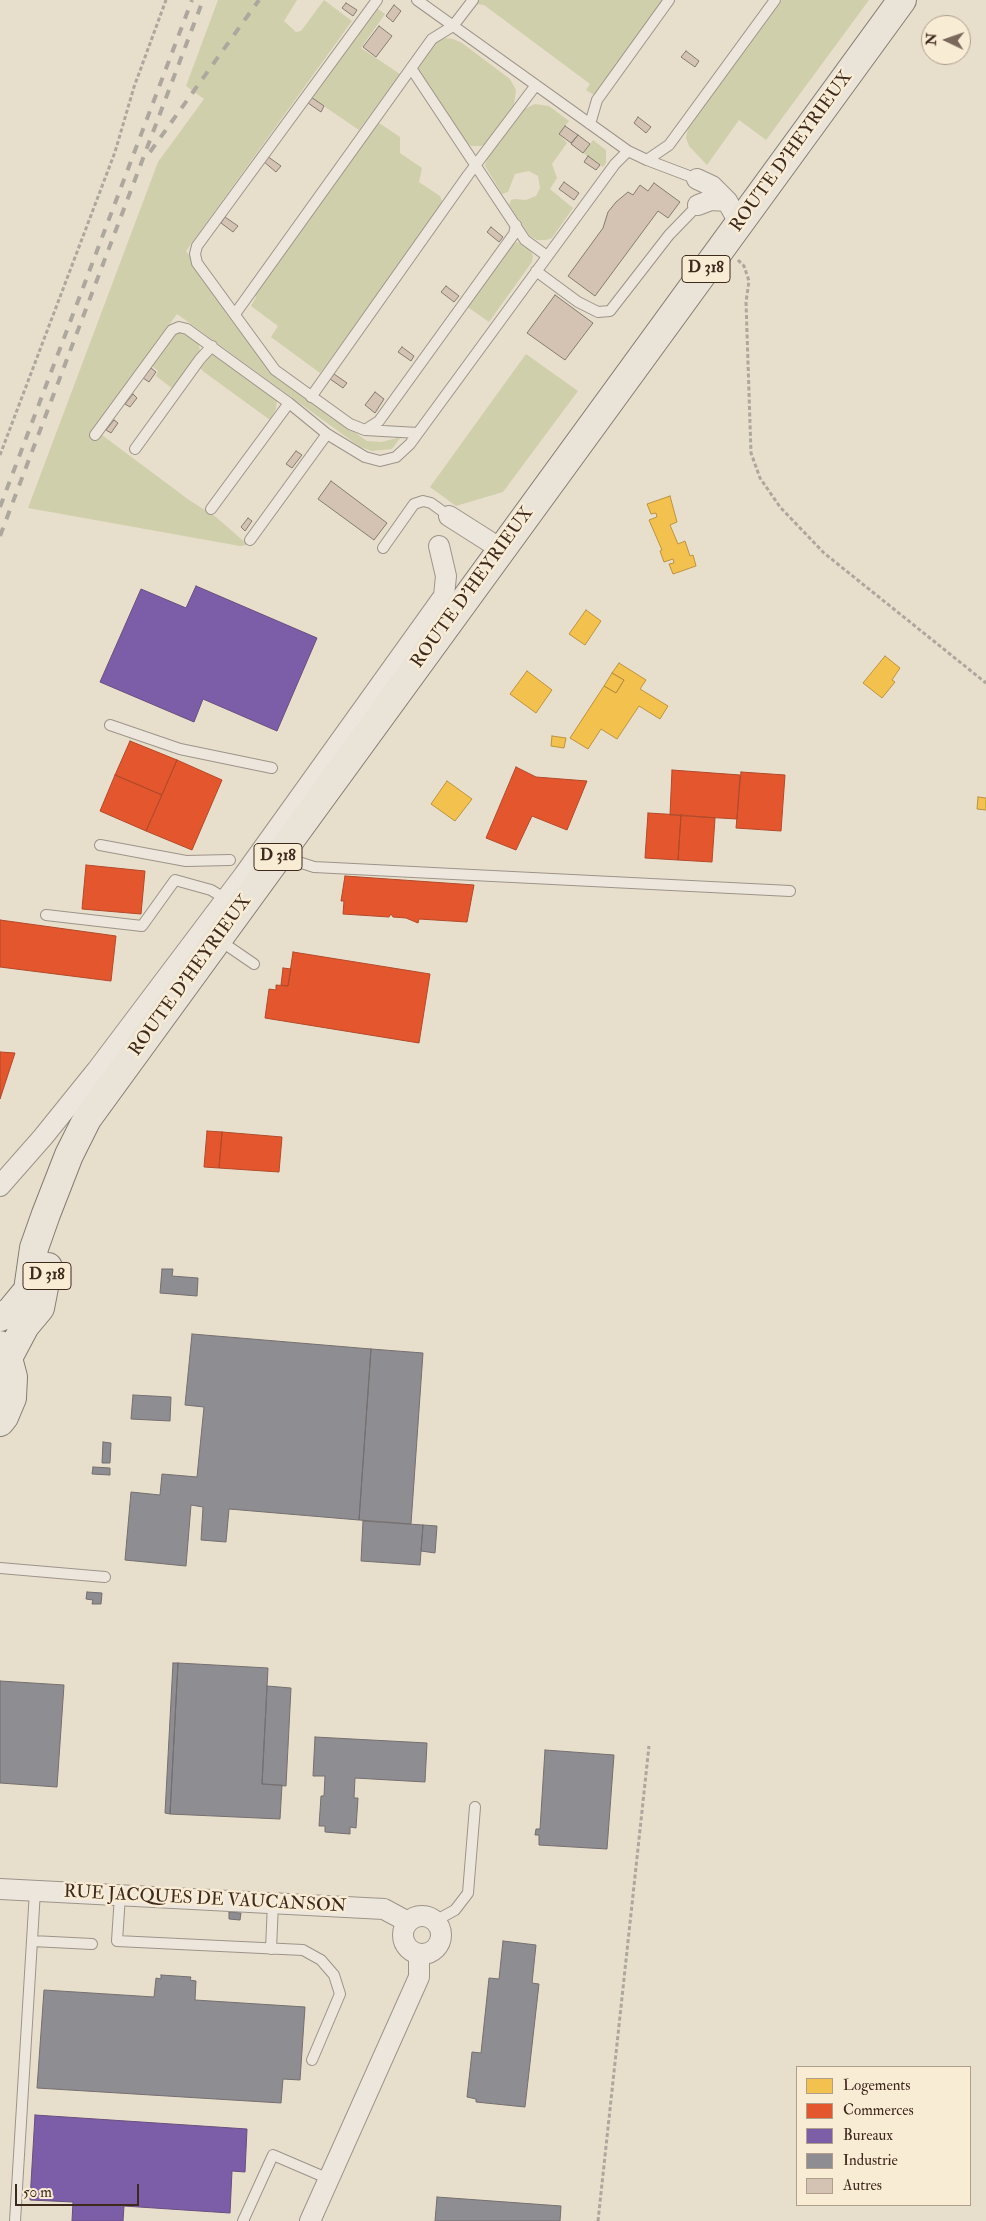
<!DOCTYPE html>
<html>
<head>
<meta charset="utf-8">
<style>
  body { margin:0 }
  #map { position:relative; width:986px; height:2221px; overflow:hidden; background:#e8decc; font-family:"IM FELL Double Pica",serif }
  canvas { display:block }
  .legend { position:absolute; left:796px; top:2066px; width:175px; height:140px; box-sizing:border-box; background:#f8ecd5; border:1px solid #ae9e8b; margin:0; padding:6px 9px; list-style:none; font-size:15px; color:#3e291d }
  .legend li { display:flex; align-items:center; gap:10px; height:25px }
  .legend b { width:25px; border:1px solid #ae9e8b }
  .north { position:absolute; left:921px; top:15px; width:50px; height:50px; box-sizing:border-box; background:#f8ecd5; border:1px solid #ae9e8b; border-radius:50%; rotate:273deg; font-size:14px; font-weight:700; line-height:20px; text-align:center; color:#3e291d }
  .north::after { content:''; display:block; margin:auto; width:18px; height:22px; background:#7a685a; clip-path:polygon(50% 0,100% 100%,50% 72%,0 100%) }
  .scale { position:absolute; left:15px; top:2184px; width:124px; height:22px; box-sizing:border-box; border:2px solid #3e291d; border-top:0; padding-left:6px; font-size:15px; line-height:18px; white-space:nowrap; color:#3e291d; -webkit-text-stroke:4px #f8ecd5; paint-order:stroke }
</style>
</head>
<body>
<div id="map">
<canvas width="986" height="2221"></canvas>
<ul class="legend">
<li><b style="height:14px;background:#f2c14e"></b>Logements</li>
<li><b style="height:14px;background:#e4572e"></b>Commerces</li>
<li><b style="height:14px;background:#7b5ea7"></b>Bureaux</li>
<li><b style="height:14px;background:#8d8d92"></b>Industrie</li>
<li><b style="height:14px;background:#d4c2b3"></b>Autres</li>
</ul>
<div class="north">N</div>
<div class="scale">50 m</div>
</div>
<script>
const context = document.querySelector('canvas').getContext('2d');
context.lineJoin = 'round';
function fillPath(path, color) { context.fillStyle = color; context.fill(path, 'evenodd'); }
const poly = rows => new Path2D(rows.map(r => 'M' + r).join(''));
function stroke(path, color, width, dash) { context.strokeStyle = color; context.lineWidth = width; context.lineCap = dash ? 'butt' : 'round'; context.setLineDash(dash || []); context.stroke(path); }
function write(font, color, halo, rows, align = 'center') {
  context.font = font + ' "IM FELL Double Pica",serif'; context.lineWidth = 5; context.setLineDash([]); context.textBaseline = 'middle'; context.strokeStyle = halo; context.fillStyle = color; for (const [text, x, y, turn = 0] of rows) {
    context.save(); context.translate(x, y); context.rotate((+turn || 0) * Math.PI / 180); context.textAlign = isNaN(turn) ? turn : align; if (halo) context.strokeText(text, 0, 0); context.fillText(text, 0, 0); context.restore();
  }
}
fillPath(poly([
  [218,0,297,0,284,21,296,32,301,31,324,0,352,21,186,251,273,373,367,441,381,442,401,437,392,449,372,451,360,447,177,314,90,433,97,439,102,435,189,500,216,517,248,545,240,546,28,508,158,162,204,99,186,86],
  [477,0,663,0,594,95,586,90,590,84,484,5,475,4],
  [782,0,869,0,766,140,739,120,707,165,689,146,686,138,688,128],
  [374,6,385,14,361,48,400,74,359,130,309,96],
  [445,38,453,39,462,43,510,79,516,90,514,104,486,144,481,146,471,146,466,142,420,75,418,68,424,55,437,42],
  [535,104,549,106,569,121,559,134,567,143,552,164,557,178,550,189,573,208,552,238,546,240,537,240,530,236,509,205,511,200,514,199,526,200,536,196,540,188,538,176,529,171,515,174,508,192,502,194,485,166,488,155,524,109],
  [379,123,400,137,400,153,422,168,419,182,440,196,443,204,320,373,271,337,278,326,251,306,256,297,252,291,363,137,367,139],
  [593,140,606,150,606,163,603,167,583,153],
  [517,242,529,247,533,256,532,262,489,322,466,306,512,244],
  [185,331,198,340,200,351,173,389,156,376,158,371,152,366,175,333],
  [526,354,578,391,503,492,456,506,430,487],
  [211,355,216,355,277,400,276,409,270,420,204,372,200,368]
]), '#d0cfac');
const homes = poly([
  [670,496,677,522,670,525,678,544,685,541,690,556,693,555,696,566,673,574,669,564,674,563,673,559,664,562,660,551,662,550,649,520,657,517,656,513,651,514,647,504,670,496],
  [586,610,601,621,585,645,569,634,586,610],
  [885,656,900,668,892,680,895,682,882,698,863,683,885,656],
  [619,663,646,680,640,689,668,706,660,719,639,706,617,739,601,729,588,749,570,738,604,686,616,693,624,680,612,673,619,663],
  [527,671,552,690,536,713,510,694,527,671],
  [612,673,624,680,616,693,604,686,612,673],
  [552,736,566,738,564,748,551,746,552,736],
  [447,781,472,799,455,821,431,804,447,781],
  [978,797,986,798,986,810,977,809,978,797]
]);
fillPath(homes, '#f2c14e');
stroke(homes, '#bc933f', 1);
const shops = poly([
  [130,741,177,760,162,795,115,775,130,741],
  [177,760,222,780,192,850,146,831,177,760],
  [516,767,536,777,587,781,567,830,532,816,516,850,486,838,516,767],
  [672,770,740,775,737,819,670,815,672,770],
  [741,772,785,775,781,831,736,828,741,772],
  [115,775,162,795,146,831,100,811,115,775],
  [648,813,681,815,678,860,645,858,648,813],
  [681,815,715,818,712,862,678,860,681,815],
  [86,865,145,871,141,914,82,909,86,865],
  [345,876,474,885,467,922,419,919,418,923,406,918,393,917,391,914,389,917,343,914,344,901,341,901,345,876],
  [0,920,116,936,111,981,0,967,0,920],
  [293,952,430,974,419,1043,265,1018,269,989,276,990,276,985,288,986,293,952],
  [283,968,291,969,288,986,281,985,283,968],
  [0,1052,15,1053,0,1099,0,1052],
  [207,1131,222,1132,219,1168,204,1167,207,1131],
  [222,1132,282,1137,279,1172,219,1168,222,1132]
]);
fillPath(shops, '#e4572e');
stroke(shops, '#b24929', 1);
const offices = poly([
  [196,586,317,638,277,731,203,699,194,722,100,682,141,589,186,608,196,586],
  [35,2115,247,2129,245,2172,232,2171,230,2213,124,2206,123,2221,72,2221,73,2202,30,2200,35,2115]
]);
fillPath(offices, '#7b5ea7');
stroke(offices, '#694e7e', 1);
const industry = poly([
  [162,1269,173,1269,172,1276,198,1278,197,1296,160,1293,162,1269],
  [192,1334,371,1349,359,1520,229,1509,226,1542,201,1540,203,1507,191,1505,186,1566,125,1560,131,1492,160,1495,162,1474,197,1477,204,1407,185,1405,192,1334],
  [371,1349,423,1353,411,1524,359,1520,371,1349],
  [133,1395,171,1397,170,1421,131,1419,133,1395],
  [103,1442,111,1443,110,1463,102,1463,103,1442],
  [93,1467,110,1468,110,1475,92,1474,93,1467],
  [363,1521,423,1525,420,1565,361,1561,363,1521],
  [423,1525,437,1526,435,1553,421,1551,423,1525],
  [87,1592,102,1593,101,1604,92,1604,93,1600,86,1599,87,1592],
  [173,1663,178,1663,170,1814,165,1813,173,1663],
  [178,1663,268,1668,262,1784,282,1785,280,1819,170,1814,178,1663],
  [0,1681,64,1685,57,1787,0,1783,0,1681],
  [267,1686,291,1688,286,1786,262,1784,267,1686],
  [315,1737,427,1743,425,1782,355,1778,354,1798,358,1798,356,1828,350,1827,350,1834,325,1832,325,1826,319,1826,321,1796,324,1796,325,1776,313,1776,315,1737],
  [545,1750,614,1755,607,1849,539,1845,539,1835,535,1835,536,1829,540,1829,545,1750],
  [229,1912,241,1913,240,1920,229,1919,229,1912],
  [503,1941,536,1945,532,1983,539,1984,525,2107,476,2102,476,2099,467,2097,472,2052,481,2053,489,1978,499,1979,503,1941],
  [161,1975,191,1977,190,1980,196,1981,195,2000,305,2007,300,2080,283,2079,281,2103,37,2088,44,1990,154,1997,156,1978,161,1979,161,1975],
  [437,2197,561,2206,560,2221,435,2221,437,2197]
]);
fillPath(industry, '#8d8d92');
stroke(industry, '#756f6f', 1);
const building = poly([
  [346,3,357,10,353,16,342,8,346,3],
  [394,5,401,11,393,22,386,16,394,5],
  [379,26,392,36,376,57,363,47,379,26],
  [686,51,699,61,695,67,681,57,686,51],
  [311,97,324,106,321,112,308,103,311,97],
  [638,117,651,127,646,133,634,123,638,117],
  [565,126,578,135,571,143,559,134,565,126],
  [578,135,590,144,583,153,571,144,578,135],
  [267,156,281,166,276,172,263,161,267,156],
  [588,156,600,165,596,170,584,162,588,156],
  [564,182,579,193,574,200,559,189,564,182],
  [654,183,680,202,668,218,658,211,595,296,568,276,603,228,608,212,616,202,628,192,633,195,640,185,648,191,654,183],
  [225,217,238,226,233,232,221,223,225,217],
  [491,227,503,237,499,242,487,232,491,227],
  [446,286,459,296,454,302,441,292,446,286],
  [555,295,593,323,565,360,527,333,555,295],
  [402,347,414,356,411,361,398,352,402,347],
  [151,368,156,372,149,382,143,378,151,368],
  [334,374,347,383,343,388,330,379,334,374],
  [375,392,384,399,375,413,365,405,375,392],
  [133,394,137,398,130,407,125,404,133,394],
  [114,420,118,423,111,433,106,430,114,420],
  [296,451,302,455,292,468,286,464,296,451],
  [331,481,387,523,374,540,318,499,331,481],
  [248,518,252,521,245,531,241,527,248,518]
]);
fillPath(building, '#d4c2b3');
stroke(building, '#847c72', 1);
const service = poly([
  [377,0,197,246,195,254,197,263,275,370,350,424,365,430,418,433],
  [417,0,628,151,647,160,697,179],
  [411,68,525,240,547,256],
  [590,124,597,100,669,0],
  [647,160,669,145,775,0],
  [536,271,578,302,598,312,610,311,669,235,698,205],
  [235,314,432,39,453,26,473,0],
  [311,397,468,175,536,85],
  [365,430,379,421,514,234,516,225],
  [95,435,172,330,179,327,187,329,289,403,327,434,365,457,380,461,396,457,410,444,615,164,628,151],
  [135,449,200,359,212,346],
  [211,509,289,403],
  [250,540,327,434],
  [383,548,414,504,423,501,431,503,449,516],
  [110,725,180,749,272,768],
  [100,845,186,861,230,860],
  [280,856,314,867,790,891],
  [46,915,142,926,175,880,211,890,226,899],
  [219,940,254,964],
  [0,1568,105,1577],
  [120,1895,117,1941,303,1950,321,1960,334,1975,340,1994,312,2060],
  [435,1921,455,1910,468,1893,475,1807],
  [32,1941,92,1944],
  [271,1949,273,1903],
  [15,2221,35,1891],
  [243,2221,273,2155,329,2179]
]);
const minor = poly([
  [697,179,712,186,727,201,740,224],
  [698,205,711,200,727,201],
  [449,516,501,549],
  [0,1186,43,1137,97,1070,244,875,444,596,446,576,439,546],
  [0,1889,384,1909,408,1922],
  '403 1935a19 19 0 1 1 38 0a19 19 0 1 1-38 0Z',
  [310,2221,419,1977,419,1954]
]);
const primary = poly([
  [0,1317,10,1312,28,1290,34,1248,46,1214,69,1155,87,1119,902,0],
  [0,1345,8,1358,13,1377,12,1398,4,1417,0,1422],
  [8,1358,25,1326,40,1308,48,1267]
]);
stroke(service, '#9d9489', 12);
stroke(minor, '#9d9489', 22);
stroke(primary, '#847c72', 30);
stroke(poly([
  [738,260,744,266,749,281,746,302,751,453,760,478,780,507,824,553,986,683],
  [0,455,115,152,134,87,166,0],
  [598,2221,649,1746]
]), '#ada79e', 3, [4, 2.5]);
stroke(service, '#ece6dd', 10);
stroke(minor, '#ece6dd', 20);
stroke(primary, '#e9e3d8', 28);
stroke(poly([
  [150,152,259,0],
  [0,507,192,0],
  [0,536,203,0]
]), '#ada79e', 4, [9, 9]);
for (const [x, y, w] of [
  [706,269,48],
  [278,857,48],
  [47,1276,48]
]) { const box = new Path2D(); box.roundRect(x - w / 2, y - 13.5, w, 27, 4); context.fillStyle = '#f8ecd5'; context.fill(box); stroke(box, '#3e291d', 1); }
write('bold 16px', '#3e291d', null, [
  ["D 318",706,269],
  ["D 318",278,857],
  ["D 318",47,1276]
]);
write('18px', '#3e291d', '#f8ecd5', [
  ["ROUTE D'HEYRIEUX",792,152,-54],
  ["ROUTE D'HEYRIEUX",473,588,-54],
  ["ROUTE D'HEYRIEUX",191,976,-54],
  ["RUE JACQUES DE VAUCANSON",205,1900,3]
]);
</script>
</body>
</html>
